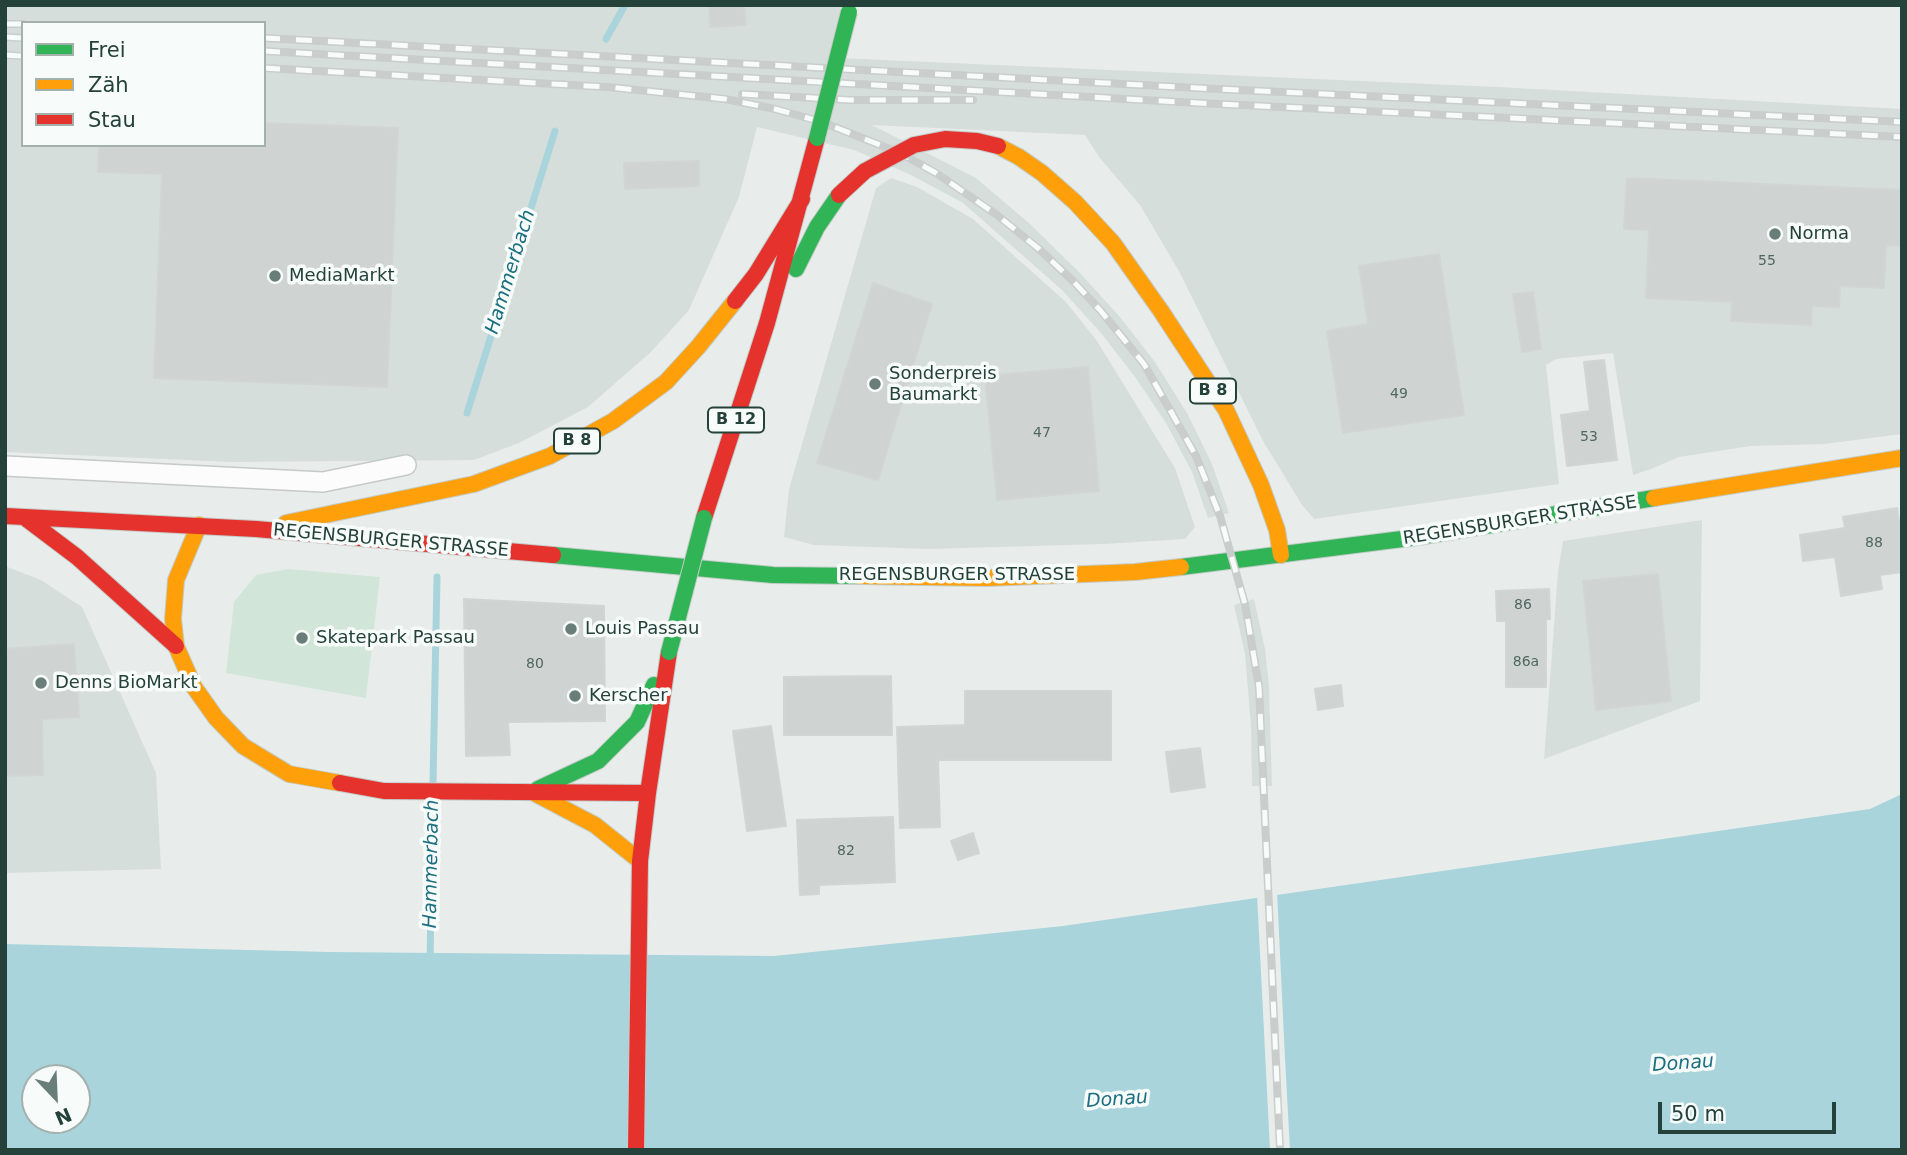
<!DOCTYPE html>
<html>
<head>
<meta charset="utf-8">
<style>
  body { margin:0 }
  #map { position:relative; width:1907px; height:1155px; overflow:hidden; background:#e8edeb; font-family:"DejaVu Sans",sans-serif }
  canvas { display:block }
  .frame { position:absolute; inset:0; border:7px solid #24423a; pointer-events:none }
  .legend { position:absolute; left:21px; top:21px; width:245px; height:126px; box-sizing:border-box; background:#f7fbf9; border:2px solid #a3b1ad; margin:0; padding:9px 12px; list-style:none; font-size:21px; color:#24423a }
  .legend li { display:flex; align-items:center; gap:14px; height:35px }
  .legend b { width:35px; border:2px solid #a3b1ad }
  .north { position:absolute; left:21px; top:1064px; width:70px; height:70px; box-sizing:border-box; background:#f7fbf9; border:2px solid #a3b1ad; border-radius:50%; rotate:157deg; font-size:19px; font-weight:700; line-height:28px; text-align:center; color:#24423a }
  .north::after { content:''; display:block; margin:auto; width:24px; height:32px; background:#697e78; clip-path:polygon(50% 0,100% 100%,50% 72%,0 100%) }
  .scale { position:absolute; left:1658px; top:1102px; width:178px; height:32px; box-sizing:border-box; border:4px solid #24423a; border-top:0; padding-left:9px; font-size:21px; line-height:24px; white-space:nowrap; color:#24423a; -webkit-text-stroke:5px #f7fbf9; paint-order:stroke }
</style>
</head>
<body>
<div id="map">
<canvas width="1907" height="1155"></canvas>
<div class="frame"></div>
<ul class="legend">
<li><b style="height:9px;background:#30b455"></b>Frei</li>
<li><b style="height:9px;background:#ff9f0a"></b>Zäh</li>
<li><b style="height:9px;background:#e5322d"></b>Stau</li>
</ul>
<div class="north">N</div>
<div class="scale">50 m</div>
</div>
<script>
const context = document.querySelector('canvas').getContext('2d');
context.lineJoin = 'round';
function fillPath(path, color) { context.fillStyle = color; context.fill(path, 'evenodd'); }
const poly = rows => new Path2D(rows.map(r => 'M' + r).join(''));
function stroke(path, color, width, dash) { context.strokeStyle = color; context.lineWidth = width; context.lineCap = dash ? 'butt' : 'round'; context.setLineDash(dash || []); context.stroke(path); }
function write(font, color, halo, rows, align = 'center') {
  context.font = font + ' "DejaVu Sans",sans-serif'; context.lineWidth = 7; context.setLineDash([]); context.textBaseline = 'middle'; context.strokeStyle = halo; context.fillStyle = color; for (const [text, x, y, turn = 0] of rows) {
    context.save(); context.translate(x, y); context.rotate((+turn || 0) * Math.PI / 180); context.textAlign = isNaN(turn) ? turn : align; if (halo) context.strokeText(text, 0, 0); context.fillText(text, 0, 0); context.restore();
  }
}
fillPath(poly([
  [5,5,850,5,838,58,1498,87,1902,109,1902,434,1824,444,1751,446,1679,457,1651,469,1633,475,1613,353,1556,359,1546,365,1559,484,1314,519,1302,505,1263,441,1180,273,1140,205,1099,157,1085,135,872,125,976,178,1030,224,1080,273,1120,317,1155,362,1187,413,1212,464,1229,513,1208,518,1192,472,1166,423,1135,377,1101,333,1062,290,963,203,911,175,854,150,757,127,739,197,689,310,651,352,588,407,519,443,474,460,231,462,5,452],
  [23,23,264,23,264,145,23,145],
  [891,178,917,187,973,219,1066,302,1097,341,1175,468,1195,527,1185,539,1104,544,928,549,814,545,784,537,789,489,876,188],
  [1702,520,1700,701,1544,759,1558,572,1563,541],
  [5,566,41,580,82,607,156,773,161,869,5,873],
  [1254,599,1265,649,1269,686,1272,786,1252,786,1251,726,1245,654,1234,605]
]), '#d6dedb');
fillPath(poly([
  [288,569,380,577,366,698,226,673,234,602,256,575]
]), '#d1e6d8');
fillPath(poly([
  [1902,794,1902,1150,5,1150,5,944,329,952,774,956,1063,926,1870,809],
  [35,1078,77,1078,77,1120,35,1120]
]), '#a9d4db');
fillPath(poly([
  [1277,891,1285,1059,1290,1150,1270,1150,1257,894]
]), '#e8edeb');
stroke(poly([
  [606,39,625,5],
  [467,413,555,131],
  [433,783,437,577],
  [430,961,433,798]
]), '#a9d4db', 7);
const building = poly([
  [709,5,744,5,746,25,710,27,709,5],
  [264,123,398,128,387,387,154,378,162,174,98,172,99,145,264,145,264,123],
  [699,161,699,186,625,189,624,163,699,161],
  [1627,178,1902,190,1902,246,1886,245,1884,288,1840,286,1839,307,1812,306,1811,325,1731,321,1732,302,1646,298,1649,230,1624,229,1627,178],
  [1439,254,1464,415,1343,433,1327,331,1368,324,1359,266,1439,254],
  [873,283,932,304,878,480,817,463,873,283],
  [1533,292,1541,349,1522,352,1513,294,1533,292],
  [1604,360,1617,460,1567,466,1561,415,1590,411,1584,362,1604,360],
  [1088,367,1099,491,997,500,985,376,1088,367],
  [1897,508,1902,539,1902,572,1880,575,1882,589,1841,596,1835,557,1803,561,1800,535,1845,528,1843,517,1897,508],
  [1658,574,1671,701,1596,710,1583,581,1658,574],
  [1549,589,1550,619,1546,619,1546,687,1506,687,1506,621,1497,621,1496,591,1549,589],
  [464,599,604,606,605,721,508,722,510,755,466,756,464,599],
  [74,644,79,717,42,719,43,775,5,776,5,649,74,644],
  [891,676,892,735,784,735,784,677,891,676],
  [1341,685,1343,706,1318,710,1315,689,1341,685],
  [965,691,1111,691,1111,760,938,760,940,827,900,828,897,727,965,725,965,691],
  [771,726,786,826,747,831,733,731,771,726],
  [1200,748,1205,787,1171,792,1166,752,1200,748],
  [893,817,895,882,819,885,819,894,800,895,797,820,893,817],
  [973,833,979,853,958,860,951,841,973,833]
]);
fillPath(building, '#cfd4d2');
stroke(building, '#d1d6d4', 2);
const street = poly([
  [5,466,323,482,406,465]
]);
const fast = poly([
  [796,269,817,227,839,195],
  [553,555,773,575,859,576],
  [1181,567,1418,537,1654,498],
  [538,789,598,761,637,722,654,685]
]);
const slow = poly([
  [998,146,1019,157,1042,173,1075,202,1113,243,1161,311,1226,410,1261,485,1277,530,1281,555],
  [1654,498,1902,458],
  [286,523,474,484,550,456,613,421,666,382,698,347,735,301],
  [199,525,176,580,173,619,176,646,194,687,216,718,243,746,289,774,340,783],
  [859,576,987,578,1135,572,1181,567],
  [536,794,595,825,640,861]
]);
const jam = poly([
  [735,301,756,274,802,199],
  [5,516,256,529,553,555],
  [24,517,77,557,176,646],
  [704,518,767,323,817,138],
  [340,783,384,791,648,793],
  [636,1150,640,861,648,793,669,652]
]);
stroke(street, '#c5cac8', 22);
stroke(fast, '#c3ccc9', 18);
stroke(slow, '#c3ccc9', 18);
stroke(jam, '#c3ccc9', 18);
stroke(street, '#fcfcfc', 19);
stroke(fast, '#30b455', 16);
stroke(slow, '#ff9f0a', 16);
stroke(jam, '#e5322d', 16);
const rail = poly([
  [5,24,23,24],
  [5,37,23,38],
  [264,38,1198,88,1902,122],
  [264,51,1198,103,1902,137],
  [5,55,23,56],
  [264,68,608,87,725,99,775,109,822,122,900,153,936,173,997,215,1039,249,1073,281,1100,310,1144,364,1196,456,1220,516,1245,604,1259,687,1280,1150],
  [742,94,850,100,973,100]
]);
stroke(rail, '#c9cdcc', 8);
stroke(rail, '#f7fbf9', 5, [16]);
const fastBridge = poly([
  [817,138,849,12],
  [669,652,704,518]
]);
const jamBridge = poly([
  [839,195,865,171,914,145,945,139,977,141,998,146]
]);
stroke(fastBridge, '#c3ccc9', 18, []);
stroke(jamBridge, '#c3ccc9', 18, []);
stroke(fastBridge, '#30b455', 16);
stroke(jamBridge, '#e5322d', 16);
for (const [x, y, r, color] of [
  [1775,234,7,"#697e78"],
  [275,276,7,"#697e78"],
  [875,384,7,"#697e78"],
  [571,629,7,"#697e78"],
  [302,638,7,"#697e78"],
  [41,683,7,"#697e78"],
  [575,696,7,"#697e78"]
]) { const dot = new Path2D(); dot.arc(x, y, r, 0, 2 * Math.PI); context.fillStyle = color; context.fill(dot); stroke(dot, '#f7fbf9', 2.5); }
write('14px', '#506761', null, [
  ["55",1767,261],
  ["49",1399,394],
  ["47",1042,433],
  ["53",1589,437],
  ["88",1874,543],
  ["86",1523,605],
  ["86a",1526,662],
  ["80",535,664],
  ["82",846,851]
]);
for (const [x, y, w] of [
  [1213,391,46],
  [736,420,56],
  [577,441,46]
]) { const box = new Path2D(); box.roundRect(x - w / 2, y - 12.5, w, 25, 5); context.fillStyle = '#f7fbf9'; context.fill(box); stroke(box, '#24423a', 2); }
write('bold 16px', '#24423a', null, [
  ["B 8",1213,391],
  ["B 12",736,420],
  ["B 8",577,441]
]);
write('18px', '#24423a', '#f7fbf9', [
  ["Norma",1789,234],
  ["MediaMarkt",289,276],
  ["Sonderpreis",889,374],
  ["Baumarkt",889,395],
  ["Louis Passau",585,629],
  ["Skatepark Passau",316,638],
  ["Denns BioMarkt",55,683],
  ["Kerscher",589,696]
], 'left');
write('18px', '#24423a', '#f7fbf9', [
  ["REGENSBURGER STRASSE",1520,521,-9],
  ["REGENSBURGER STRASSE",391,541,5],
  ["REGENSBURGER STRASSE",957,575]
]);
write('italic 19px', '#1c6f80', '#f7fbf9', [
  ["Hammerbach",511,272,-73],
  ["Hammerbach",432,864,-89],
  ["Donau",1683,1064,-4],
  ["Donau",1117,1100,-4]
]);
</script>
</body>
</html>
